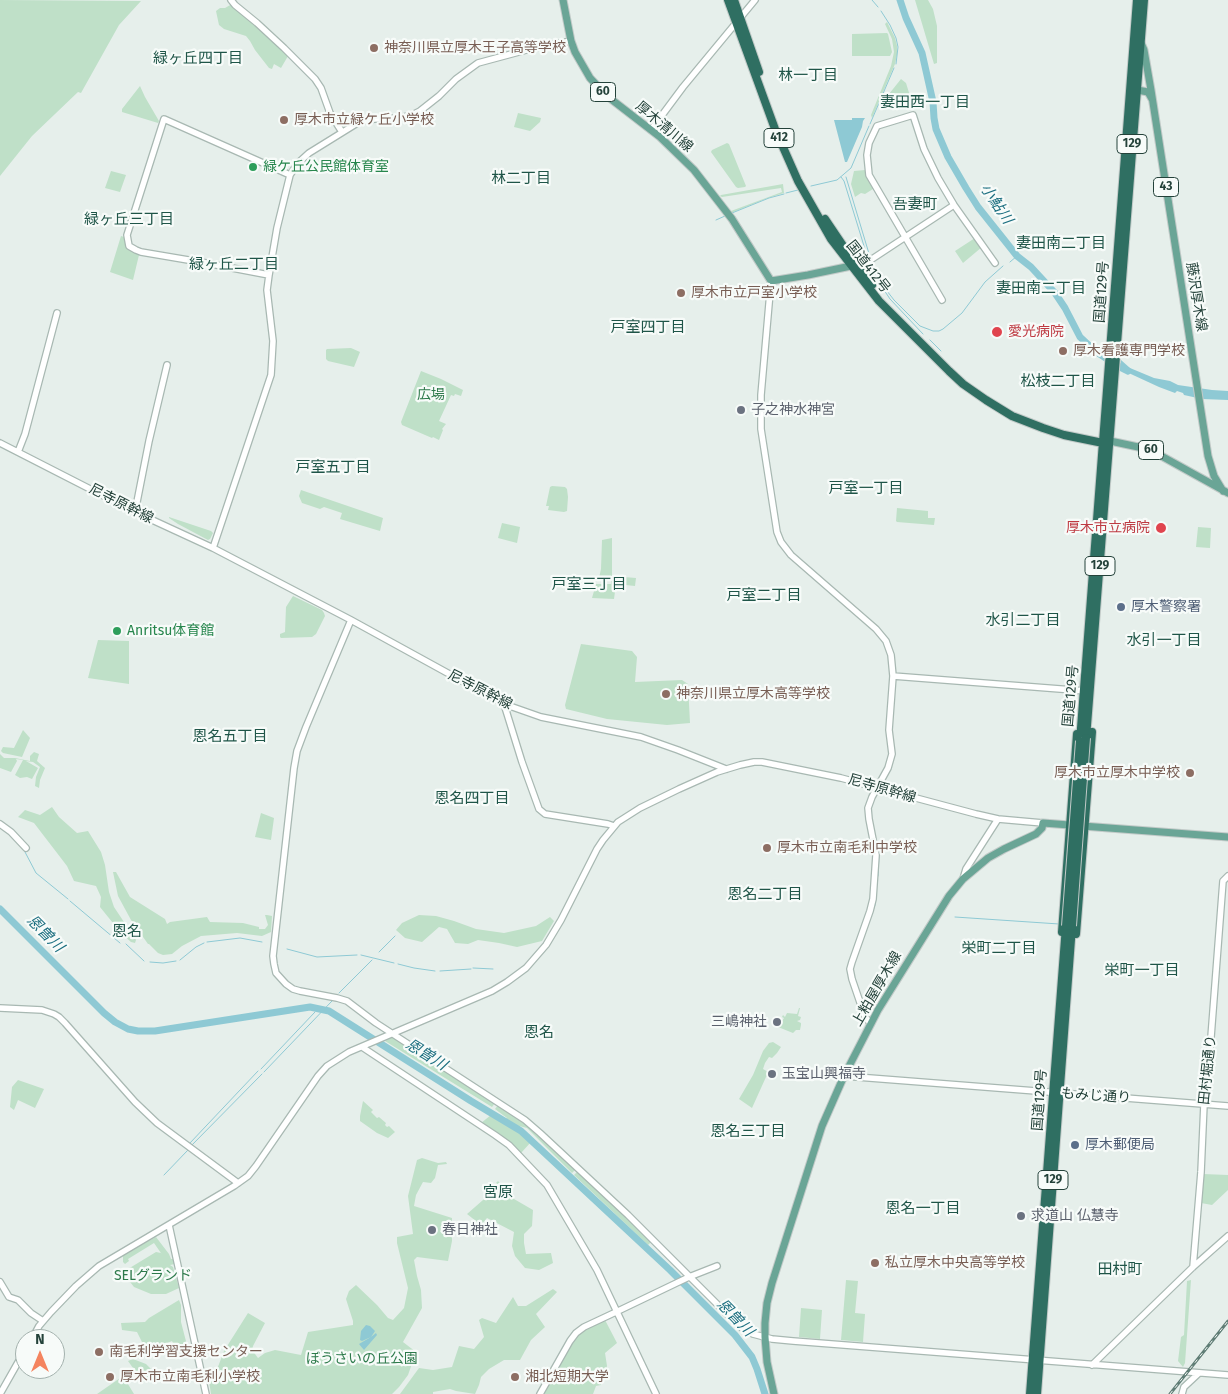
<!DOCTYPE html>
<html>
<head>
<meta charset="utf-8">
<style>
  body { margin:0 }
  #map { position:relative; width:1228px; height:1394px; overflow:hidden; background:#e6efeb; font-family:"Fira Sans",sans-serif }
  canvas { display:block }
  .north { position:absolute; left:15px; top:1329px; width:50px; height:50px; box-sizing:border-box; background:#f7fbf9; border:1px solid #a3b1ad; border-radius:50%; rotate:0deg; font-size:14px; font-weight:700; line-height:20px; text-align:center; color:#24423a }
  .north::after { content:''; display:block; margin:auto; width:18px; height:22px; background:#f4845f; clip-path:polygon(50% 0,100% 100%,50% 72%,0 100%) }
</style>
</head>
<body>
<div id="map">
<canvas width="1228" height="1394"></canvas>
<div class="north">N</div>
</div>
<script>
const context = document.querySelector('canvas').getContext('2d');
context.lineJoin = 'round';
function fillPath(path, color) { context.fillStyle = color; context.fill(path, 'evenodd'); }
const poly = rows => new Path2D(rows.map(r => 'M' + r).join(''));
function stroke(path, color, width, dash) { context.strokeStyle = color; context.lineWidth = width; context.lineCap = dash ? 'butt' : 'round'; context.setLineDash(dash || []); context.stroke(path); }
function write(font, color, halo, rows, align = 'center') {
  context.font = font + ' "Fira Sans","Noto Sans JP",sans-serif'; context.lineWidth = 4.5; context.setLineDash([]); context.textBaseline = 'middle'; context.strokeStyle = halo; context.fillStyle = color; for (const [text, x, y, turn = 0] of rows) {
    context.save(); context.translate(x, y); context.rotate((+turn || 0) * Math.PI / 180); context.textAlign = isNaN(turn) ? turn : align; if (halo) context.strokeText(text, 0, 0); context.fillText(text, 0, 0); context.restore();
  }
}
fillPath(poly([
  [0,0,141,1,119,25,81,93,78,92,32,136,0,176],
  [915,0,928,0,933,9,937,26,937,63,934,64],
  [232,4,257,24,288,56,281,68,274,64,272,69,269,68,255,50,250,41,246,36,224,29,219,25,216,11,220,8,225,8],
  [887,22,895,38,897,46,897,55,895,64,872,118,871,115,891,66,894,52,892,39,885,24],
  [887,33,888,34,892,52,890,56,852,56,852,34],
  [901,79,906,83,910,96,881,104],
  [140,86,145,97,159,121,158,123,122,112,122,109],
  [518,113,541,118,540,122,530,131,514,127],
  [727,143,729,144,746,186,745,187,738,188,736,187,711,152,712,150],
  [865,170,874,187,873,189,865,194,861,193,855,197,851,184,854,171],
  [111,171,126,175,120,192,105,188],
  [783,184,784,193,768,198,731,213,731,211,782,192,781,188,722,197,720,196,721,195],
  [121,236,124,237,125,242,129,249,139,255,133,280,110,272],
  [975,238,982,247,963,263,955,251],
  [351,348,360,352,354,367,328,361,326,359,326,350,327,349],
  [421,371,441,379,463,390,461,396,455,394,454,396,451,395,439,421,446,424,442,429,443,430,439,440,433,437,432,438,402,425,401,422],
  [552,486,565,487,567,489,568,497,567,511,564,512,548,510,549,506,546,506,550,487],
  [301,490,383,518,380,531,340,519,342,513,324,507,320,509,302,503,299,496],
  [897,508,928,511,928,518,935,518,934,525,897,522,896,521],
  [169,517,211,531,213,533,210,539,208,540,178,524,169,518],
  [502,523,520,527,517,543,498,538],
  [1198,527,1211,528,1210,548,1196,547],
  [612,538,612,576,636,578,635,586,616,584,614,599,592,598,596,584,611,584,611,579,599,578,601,569,602,540],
  [293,596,322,610,324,613,325,616,316,634,312,637,281,638,280,637,280,634,285,632,286,607],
  [98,640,129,641,129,684,88,678],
  [581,644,632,651,637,657,635,682,682,680,688,684,690,723,667,725,607,719,566,709,565,705],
  [23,730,30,738,22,757,3,753,1,751,3,747,14,748],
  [34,752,39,754,37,761,45,768,40,780,39,788,35,786,36,777,40,767,33,762,26,761,38,768,32,779,27,777,20,778,15,775,23,760,16,759,17,761,11,772,0,768,0,754,4,758,15,758,30,761,30,756],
  [52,807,59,817,77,833,88,831,101,852,105,865,109,892,114,907,136,940,135,943,131,942,121,933,100,907,101,897,96,886,74,881,67,866,34,823,18,817,25,810,40,815],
  [261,813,274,818,271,840,255,837],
  [113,872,116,872,130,897,165,919,167,924,170,922,207,917,210,922,243,923,259,927,259,929,265,929,268,925,265,915,267,915,272,916,271,932,262,936,237,933,201,936,182,946,172,954,163,955,158,953,149,944,148,944,131,920,118,896],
  [419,915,436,916,454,921,476,929,504,933,536,926,550,917,554,921,542,941,517,947,499,943,478,940,468,944,455,943,447,929,439,927,422,942,405,938,396,930,402,923],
  [799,1008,800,1008,798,1016,801,1017,800,1020,797,1021,801,1023,801,1025,800,1030,796,1030,793,1033,778,1027,784,1018,782,1017,783,1015,785,1017,787,1013,797,1014],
  [392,1037,495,1103,492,1107,385,1041],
  [773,1042,781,1047,777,1053,772,1058,769,1057,765,1063,763,1069,770,1073,766,1077,752,1108,739,1099,753,1075,763,1051,769,1043],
  [18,1080,44,1089,35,1108,18,1100,14,1110,10,1107,12,1087],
  [363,1101,373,1110,371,1112,377,1118,379,1117,386,1123,385,1125,387,1127,389,1126,395,1132,388,1138,377,1133,360,1121,360,1116],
  [498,1105,525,1121,576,1169,572,1173,527,1128,519,1126,530,1135,527,1139,531,1142,521,1153,500,1134,481,1123,491,1115,503,1121,507,1118,495,1109],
  [422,1158,438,1163,446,1162,447,1164,438,1165,435,1178,431,1183,423,1182,416,1195,414,1206,452,1218,452,1241,448,1261,417,1257,414,1260,417,1276,421,1290,422,1308,403,1342,416,1352,408,1375,399,1387,392,1394,211,1394,208,1375,216,1372,224,1351,248,1313,265,1323,253,1346,252,1350,258,1358,265,1353,275,1350,301,1355,308,1332,353,1325,353,1321,346,1299,349,1291,356,1285,377,1305,388,1318,393,1320,404,1308,408,1288,397,1243,397,1237,413,1234,408,1196,417,1160],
  [578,1171,639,1228,651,1242,648,1245,574,1175],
  [1203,1174,1228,1175,1228,1190,1212,1205,1201,1203],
  [498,1181,514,1199,533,1210,532,1226,524,1234,524,1243,526,1254,551,1253,553,1263,539,1270,525,1268,515,1256,512,1246,514,1232,487,1218,481,1225,467,1214,499,1186,496,1183],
  [156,1237,169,1254,171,1259,174,1259,175,1264,170,1265,173,1267,179,1288,166,1294,151,1294,134,1287,127,1278,128,1269,156,1252,161,1253,163,1256,154,1243,128,1259,129,1261,125,1264,123,1262,123,1255],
  [846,1280,858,1281,855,1313,865,1314,863,1342,841,1340],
  [1191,1280,1185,1363,1183,1367,1178,1361,1181,1337,1184,1335,1187,1281],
  [553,1289,557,1292,536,1314,545,1327,531,1340,520,1360,504,1360,489,1369,481,1377,479,1385,475,1394,456,1391,450,1389,433,1392,433,1394,400,1394,419,1368,433,1370,452,1367,459,1346,474,1349,484,1337,479,1320,482,1318,496,1323,513,1297,518,1306,526,1306],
  [179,1300,181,1305,181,1322,188,1349,177,1351,172,1341,147,1352,137,1332,122,1330,121,1323,145,1322,149,1318],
  [801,1308,822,1310,820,1339,799,1337],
  [605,1320,617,1343,605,1353,607,1366,601,1385,596,1386,593,1394,541,1394,564,1351,578,1334],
  [133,1359,146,1364,157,1375,153,1382,143,1382,128,1361],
  [123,1376,134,1394,97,1394]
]), '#bfe0c8');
fillPath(poly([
  [852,118,865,118,863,121,862,127,847,162,845,162,834,120,852,120],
  [1121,360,1130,368,1154,378,1170,381,1178,385,1212,390,1228,391,1228,400,1202,399,1184,395,1183,393,1177,391,1175,393,1159,387,1120,369],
  [366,1325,370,1326,375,1331,371,1337,376,1333,377,1335,364,1350,359,1344,371,1337,362,1341,360,1340,361,1331]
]), '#8ec9d4');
stroke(poly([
  [872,0,878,7],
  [881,11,890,25,896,38,898,47,896,64],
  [870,124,894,68],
  [841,177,844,181,868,259],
  [846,177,870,257],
  [811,186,837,180,851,168,869,126],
  [786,193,798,190],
  [732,213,769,198,784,194],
  [716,220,725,216],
  [870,262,878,281,890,299,923,334],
  [1010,262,1017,256],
  [872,263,877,278,894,300,920,326,933,331,939,331,943,329,962,313,985,282,1003,266],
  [930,340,941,351],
  [25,852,36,873,68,899],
  [878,876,879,855,878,845],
  [70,901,120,943],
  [955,917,1059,924],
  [866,929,875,905,877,879],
  [207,942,240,938,262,942],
  [126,944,144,961],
  [287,949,317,957,357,955],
  [379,952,395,936],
  [361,955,394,963],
  [180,960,196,947,204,943],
  [150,962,163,963,176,961],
  [398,964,414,968,435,971],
  [473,968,493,969],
  [440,971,471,969],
  [339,993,372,960],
  [863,1004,866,1010],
  [316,1010,316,1008],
  [261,1069,315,1012],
  [264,1072,332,1001],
  [190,1143,258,1071],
  [192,1145,262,1074],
  [164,1175,188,1150]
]), '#8ec9d4', 1);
stroke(poly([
  [900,0,906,18,922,53,933,102,934,118,936,129,948,157,966,188,978,207,1017,256,1031,267,1055,293,1065,308,1080,337,1095,351,1118,366,1128,371],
  [0,909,104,1013,115,1022,128,1029,138,1031,155,1031,310,1007,329,1011,471,1101,521,1131,670,1270,735,1335,752,1357,757,1369,765,1394]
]), '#8ec9d4', 7);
const minor = poly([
  [231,0,235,5,257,23,284,48,315,79,321,88,330,113,342,132],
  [651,130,683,87,755,0],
  [854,265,866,263,954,205],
  [269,275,206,263,141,252,136,250,129,246,127,235,164,119,290,175],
  [771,281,761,395,761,429,777,532,781,542,791,555,876,629,886,641,891,655,893,676,889,730,892,754,888,768,872,797,868,808,869,819,876,855,873,899,870,911,852,962,850,969,852,979,865,1017,871,1024],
  [942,300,869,175,867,155,869,143,877,126,913,115,924,149,938,178,954,205,995,263],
  [0,443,135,512,213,548,351,620,504,704,541,717,641,737,678,750,726,769],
  [18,452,25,434,57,313],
  [135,512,149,441,167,365],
  [213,548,271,375,273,341,267,290,269,275,277,228,290,175,298,163,309,153,359,122,374,119,400,118,412,115,420,111,439,96,456,79,478,63,530,49,571,41],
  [351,620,306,727,297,751,294,768,273,956,274,964,276,973,286,984,293,989,300,991,337,998,347,1001,376,1023,525,1120,540,1133,628,1215,733,1320,742,1328,753,1334,772,1339,793,1341,1228,1375],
  [893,676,1086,691],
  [504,704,522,762,539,809,545,814,608,824,614,826],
  [0,824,11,832,26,848],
  [963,879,966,869,998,819],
  [0,1008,42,1010,54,1014,59,1017,65,1023,135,1102,157,1123,238,1183],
  [362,1047,495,1135,509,1145,547,1185,597,1270,656,1394],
  [844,1076,1228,1106],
  [169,1225,206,1394],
  [1193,1267,1201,1172,1204,1104,1211,1037,1223,881,1228,876],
  [0,1282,9,1297,18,1300,31,1313,43,1321],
  [32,1339,39,1326,51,1312,76,1286,99,1266,234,1186,248,1176,256,1166,318,1076,327,1066,349,1052,492,991,507,982,526,968,546,945,561,920,597,849,603,840,618,822,640,808,679,789,717,772,740,765,754,762,762,762,841,778,976,814,998,819,1043,823],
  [1092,1365,1193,1267,1228,1236],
  [0,1394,25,1350],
  [540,1394,570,1341,576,1333,584,1327,616,1312,689,1277,717,1266],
  [1182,1394,1184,1387,1199,1373]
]);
const major = poly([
  [563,0,571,41,575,52,590,78,607,96,660,137,694,170,732,219,771,281,808,275,851,266],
  [1141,43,1144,50,1151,90,1208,456,1214,476,1223,491],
  [1133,88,1137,90,1148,92,1152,99],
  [1110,441,1143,448,1156,453,1228,493],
  [774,1394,767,1362,765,1337,765,1323,767,1303,772,1283,822,1126,844,1076,878,1010,949,896,963,879,988,858,1004,849,1036,834,1042,828,1043,823,1228,837]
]);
const highway = poly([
  [728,0,775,129,798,181,831,239,879,301,949,371,963,384,986,400,1012,416,1043,428,1064,435,1103,443,1106,442],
  [734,0,759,72],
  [825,219,856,265,872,285],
  [1086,738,1144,0],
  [1080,741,1137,0],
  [1062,932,1077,734],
  [1076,934,1092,732],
  [1030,1394,1066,926],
  [1037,1394,1072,926]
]);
stroke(minor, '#a8b8b2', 8);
stroke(major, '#c2cac8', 9);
stroke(highway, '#c2cac8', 10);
stroke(minor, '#fff', 5.5);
stroke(major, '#6aa596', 7);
stroke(highway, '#2f6f62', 8);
const rail = poly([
  [1170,1394,1228,1321]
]);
stroke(rail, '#5f7d75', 3);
stroke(rail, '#f7fbf9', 1, [4]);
const highwayBridge = poly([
  [1066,926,1080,741],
  [1072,926,1086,738]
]);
stroke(highwayBridge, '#c2cac8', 10, []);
stroke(highwayBridge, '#2f6f62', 8);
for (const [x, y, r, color] of [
  [374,48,5,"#8d6e63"],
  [284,120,5,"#8d6e63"],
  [253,167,5,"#2e9e5b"],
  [681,293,5,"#8d6e63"],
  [997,332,6,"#e0444e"],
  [1063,351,5,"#8d6e63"],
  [741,410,5,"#6b7280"],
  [1161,528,6,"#e0444e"],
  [1121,607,5,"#5c6f8a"],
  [117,631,5,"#2e9e5b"],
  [666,694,5,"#8d6e63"],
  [1190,773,5,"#8d6e63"],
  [767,848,5,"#8d6e63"],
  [777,1022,5,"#6b7280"],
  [772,1074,5,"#6b7280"],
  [1075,1145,5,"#5c6f8a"],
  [1021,1216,5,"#6b7280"],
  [432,1230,5,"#6b7280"],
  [875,1263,5,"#8d6e63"],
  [99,1352,5,"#8d6e63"],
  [110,1377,5,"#8d6e63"],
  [515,1377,5,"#8d6e63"]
]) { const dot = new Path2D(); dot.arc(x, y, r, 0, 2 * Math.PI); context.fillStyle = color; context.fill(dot); stroke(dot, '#f7fbf9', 2); }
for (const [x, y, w] of [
  [603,92,25],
  [779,138,30],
  [1132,144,30],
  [1166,187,25],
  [1151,450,25],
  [1100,566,30],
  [1053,1180,30]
]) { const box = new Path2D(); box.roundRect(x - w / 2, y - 9.5, w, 19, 4); context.fillStyle = '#f7fbf9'; context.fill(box); stroke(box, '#24423a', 1); }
write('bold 12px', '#24423a', null, [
  ["60",603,92],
  ["412",779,138],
  ["129",1132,144],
  ["43",1166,187],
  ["60",1151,450],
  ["129",1100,566],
  ["129",1053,1180]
]);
write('14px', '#785e54', '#f7fbf9', [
  ["神奈川県立厚木王子高等学校",384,48],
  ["厚木市立緑ケ丘小学校",294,120],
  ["厚木市立戸室小学校",691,293],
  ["厚木看護専門学校",1073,351],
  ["神奈川県立厚木高等学校",676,694],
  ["厚木市立厚木中学校",1180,773,"right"],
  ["厚木市立南毛利中学校",777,848],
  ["私立厚木中央高等学校",885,1263],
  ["南毛利学習支援センター",109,1352],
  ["厚木市立南毛利小学校",120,1377],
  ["湘北短期大学",525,1377]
], 'left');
write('14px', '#24423a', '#f7fbf9', [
  ["厚木清川線",664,127,40],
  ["国道412号",868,267,52],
  ["国道129号",1102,292,-86],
  ["藤沢厚木線",1196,297,81],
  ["尼寺原幹線",121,504,27],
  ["尼寺原幹線",480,690,27],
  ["国道129号",1071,696,-85],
  ["尼寺原幹線",882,789,16],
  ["上粕屋厚木線",877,989,-60],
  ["田村堀通り",1208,1070,-84],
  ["もみじ通り",1096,1096,4],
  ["国道129号",1040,1100,-86]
]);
write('14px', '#27864d', '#f7fbf9', [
  ["緑ケ丘公民館体育室",263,167],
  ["Anritsu体育館",127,631]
], 'left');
write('14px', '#be3a42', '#f7fbf9', [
  ["愛光病院",1008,332],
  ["厚木市立病院",1150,528,"right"]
], 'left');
write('14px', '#2d7a4b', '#f7fbf9', [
  ["広場",431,395],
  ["SELグランド",153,1276],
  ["ぼうさいの丘公園",362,1359]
]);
write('14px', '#5b616d', '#f7fbf9', [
  ["子之神水神宮",751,410],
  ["三嶋神社",767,1022,"right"],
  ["玉宝山興福寺",782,1074],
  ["求道山 仏慧寺",1031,1216],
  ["春日神社",442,1230]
], 'left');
write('14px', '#4e5e75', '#f7fbf9', [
  ["厚木警察署",1131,607],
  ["厚木郵便局",1085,1145]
], 'left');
write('15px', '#1f5548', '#f7fbf9', [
  ["緑ヶ丘四丁目",198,59],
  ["林一丁目",808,76],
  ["妻田西一丁目",925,103],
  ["林二丁目",521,179],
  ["吾妻町",915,205],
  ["緑ヶ丘三丁目",129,220],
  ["妻田南二丁目",1061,244],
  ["緑ヶ丘二丁目",234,265],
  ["妻田南二丁目",1041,289],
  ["戸室四丁目",648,328],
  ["松枝二丁目",1058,382],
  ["戸室五丁目",333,468],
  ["戸室一丁目",866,489],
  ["戸室三丁目",589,585],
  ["戸室二丁目",764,596],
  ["水引二丁目",1023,621],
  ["水引一丁目",1164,641],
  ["恩名五丁目",230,737],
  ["恩名四丁目",472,799],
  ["恩名二丁目",765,895],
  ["恩名",127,932],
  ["栄町二丁目",999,949],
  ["栄町一丁目",1142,971],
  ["恩名",539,1033],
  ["恩名三丁目",748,1132],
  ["宮原",498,1193],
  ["恩名一丁目",923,1209],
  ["田村町",1120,1270]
]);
write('italic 15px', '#1c6f80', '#f7fbf9', [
  ["小鮎川",996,204,56],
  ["恩曽川",45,934,45],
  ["恩曽川",426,1055,32],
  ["恩曽川",735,1318,46]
]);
</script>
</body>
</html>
